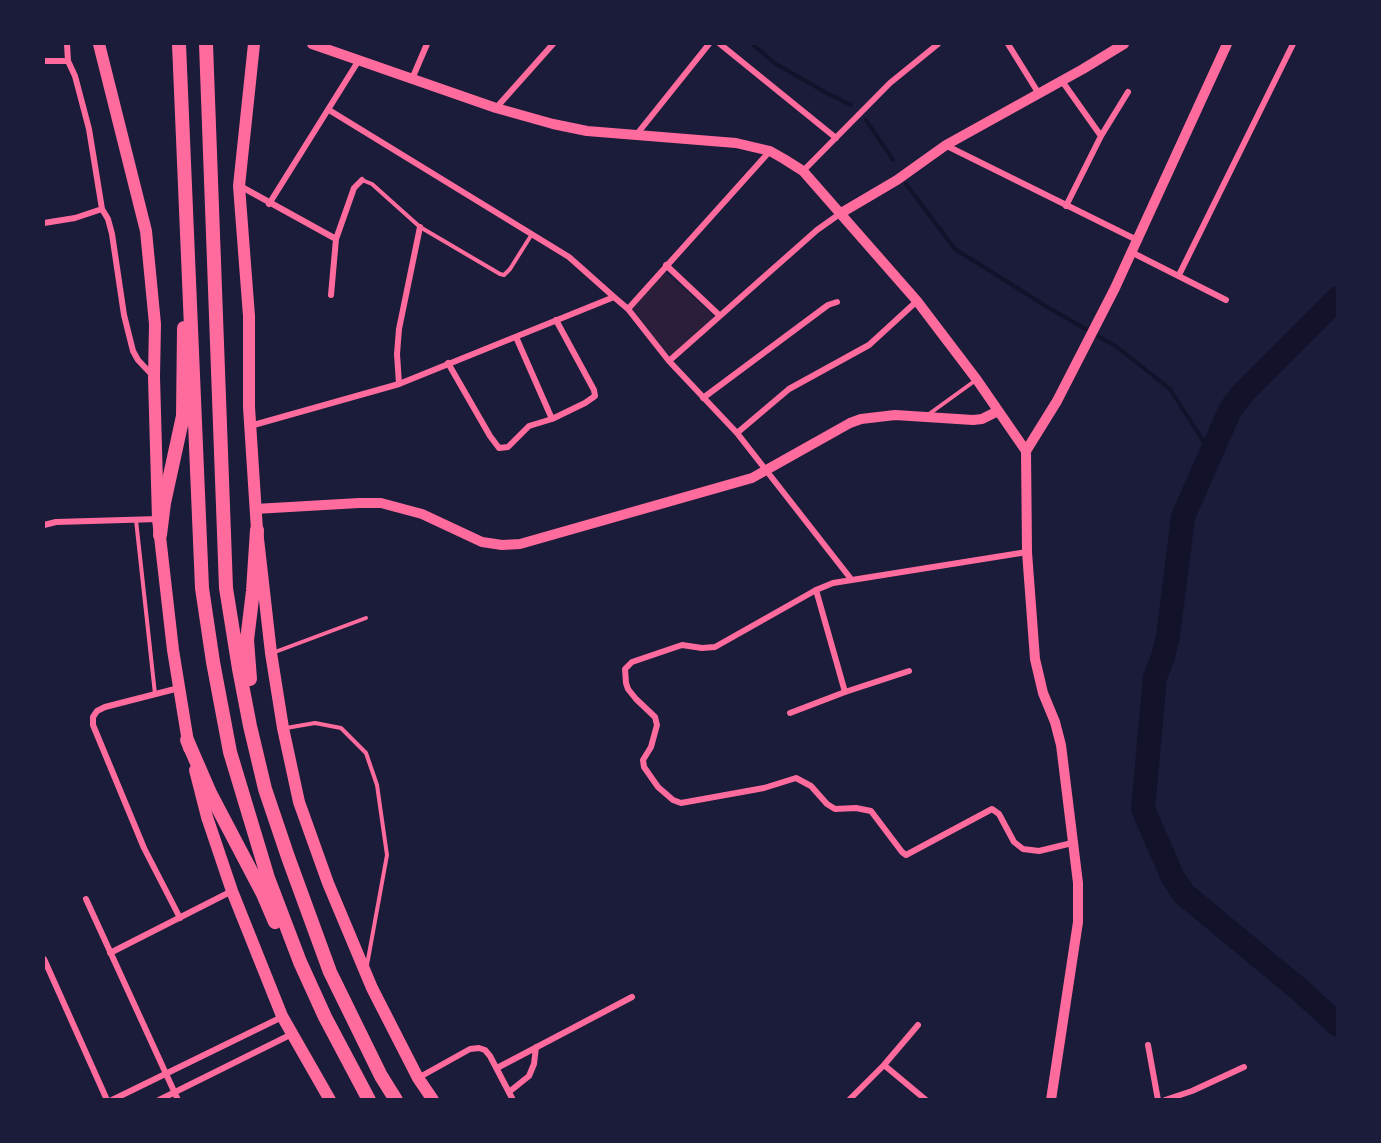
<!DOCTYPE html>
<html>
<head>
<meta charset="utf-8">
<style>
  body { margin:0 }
  #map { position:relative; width:1381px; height:1143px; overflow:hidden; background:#1b1b3a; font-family:Lato,sans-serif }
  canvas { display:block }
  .frame { position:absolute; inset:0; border:45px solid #1b1b3a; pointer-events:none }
</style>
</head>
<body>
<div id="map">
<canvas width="1381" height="1143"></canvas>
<div class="frame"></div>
</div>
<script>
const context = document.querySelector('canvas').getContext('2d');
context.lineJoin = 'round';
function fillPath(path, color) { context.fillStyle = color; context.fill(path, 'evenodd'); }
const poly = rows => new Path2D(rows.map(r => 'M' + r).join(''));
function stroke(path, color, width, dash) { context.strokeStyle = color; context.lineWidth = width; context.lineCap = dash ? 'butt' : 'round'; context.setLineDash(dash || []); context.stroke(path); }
fillPath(poly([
  [665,272,715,317,670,356,631,310]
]), '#2a1e3b');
stroke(poly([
  [752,44,776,64,823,91,851,105],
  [866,120,893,160],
  [906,184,955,249,1049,308,1117,347,1170,389,1211,453]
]), '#12122b', 4);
stroke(poly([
  [1338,298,1242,394,1230,410,1183,517,1168,636,1163,657,1155,677,1143,809,1173,878,1184,894,1301,991,1338,1025]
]), '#12122b', 24);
stroke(poly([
  [362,180,372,184,420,227,500,274,504,275,510,269,532,234],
  [929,414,976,380],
  [136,520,155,694],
  [275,652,366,618],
  [286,728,315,723,341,728,366,753,377,785,387,855,367,965]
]), '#ff6b9d', 4);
stroke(poly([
  [720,44,836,138],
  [1008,44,1039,94],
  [44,61,68,61],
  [412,79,427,44],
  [1062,81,1101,136],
  [496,108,553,44],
  [329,110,569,257,614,297,628,309,669,361,737,433,851,579],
  [637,134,709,44],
  [947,146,1137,240],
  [803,171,890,83,938,44],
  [240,186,336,239],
  [269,204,359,60],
  [1066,206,1101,136,1128,92],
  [102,209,108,219,112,234,124,315,133,351,138,360,154,377],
  [44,223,75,218,102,209,89,129,75,76,68,61,67,44],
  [1131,252,1226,300],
  [666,265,719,315],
  [1179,275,1293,44],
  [331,295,336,239,354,188,362,180],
  [628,309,770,151],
  [516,337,552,419],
  [669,361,817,230,841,213],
  [448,363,490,436,499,448,508,447,529,426,552,419,585,403,595,396,594,390,556,320],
  [399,384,397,354,399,329,420,227],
  [703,398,828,305,837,302],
  [250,426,399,384,614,297],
  [737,433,789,389,869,345,917,301],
  [44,525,56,522,158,519],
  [1027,552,833,583,816,590,715,647,702,648,682,645,632,662,625,669,626,683,628,689,636,699,655,717,657,725,651,747,643,760,644,767,658,787,673,800,681,803,764,788,796,778,811,786,827,804,835,809,856,808,871,811,902,852,906,855,992,809,999,814,1014,842,1023,849,1039,851,1072,843],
  [816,590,845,692],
  [179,688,105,707,97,711,93,717,93,725,144,848,180,918],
  [790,713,845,692,909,671],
  [86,899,178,1100],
  [110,953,232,891],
  [44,959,107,1100],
  [1148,1045,1158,1100],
  [884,1065,926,1100],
  [497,1068,632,997],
  [418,1078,470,1049,479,1048,485,1050,490,1056,513,1100],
  [509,1092,529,1076,534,1064,536,1047],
  [112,1100,282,1017],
  [159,1100,292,1034],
  [849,1100,884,1065,918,1025],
  [1165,1100,1192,1091,1244,1067]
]), '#ff6b9d', 6);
stroke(poly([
  [312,44,496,108,553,124,587,131,736,143,770,151,784,159,803,171,917,301,977,380,1026,451],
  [841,213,897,180,946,145,1083,69,1124,44],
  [1026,451,1027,552,1035,659,1043,693,1055,722,1061,745,1078,883,1078,922,1051,1100],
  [1026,451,1057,401,1115,288,1227,44],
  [255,509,359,503,381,503,422,514,482,542,502,545,520,544,752,478,850,423,861,419,895,415,973,420,982,419,998,411]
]), '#ff6b9d', 10);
stroke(poly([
  [99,44,146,231,155,324,154,377,158,519,173,650,189,748],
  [254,44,239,186,249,316,249,407,257,530,271,653,283,728,299,802,328,883,372,988,418,1078,433,1100],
  [195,770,207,817,232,891,282,1016,330,1100]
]), '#ff6b9d', 12);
stroke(poly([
  [179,44,202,588,213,662,230,752,268,878,300,962,325,1017,369,1100],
  [206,44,226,588,239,669,250,726,265,789,288,857,330,972,381,1076,396,1100],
  [160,535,164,503,183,416,184,328],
  [250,679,247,640,253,591,257,530],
  [187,740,210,793,263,894,275,922]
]), '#ff6b9d', 14);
</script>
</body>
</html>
